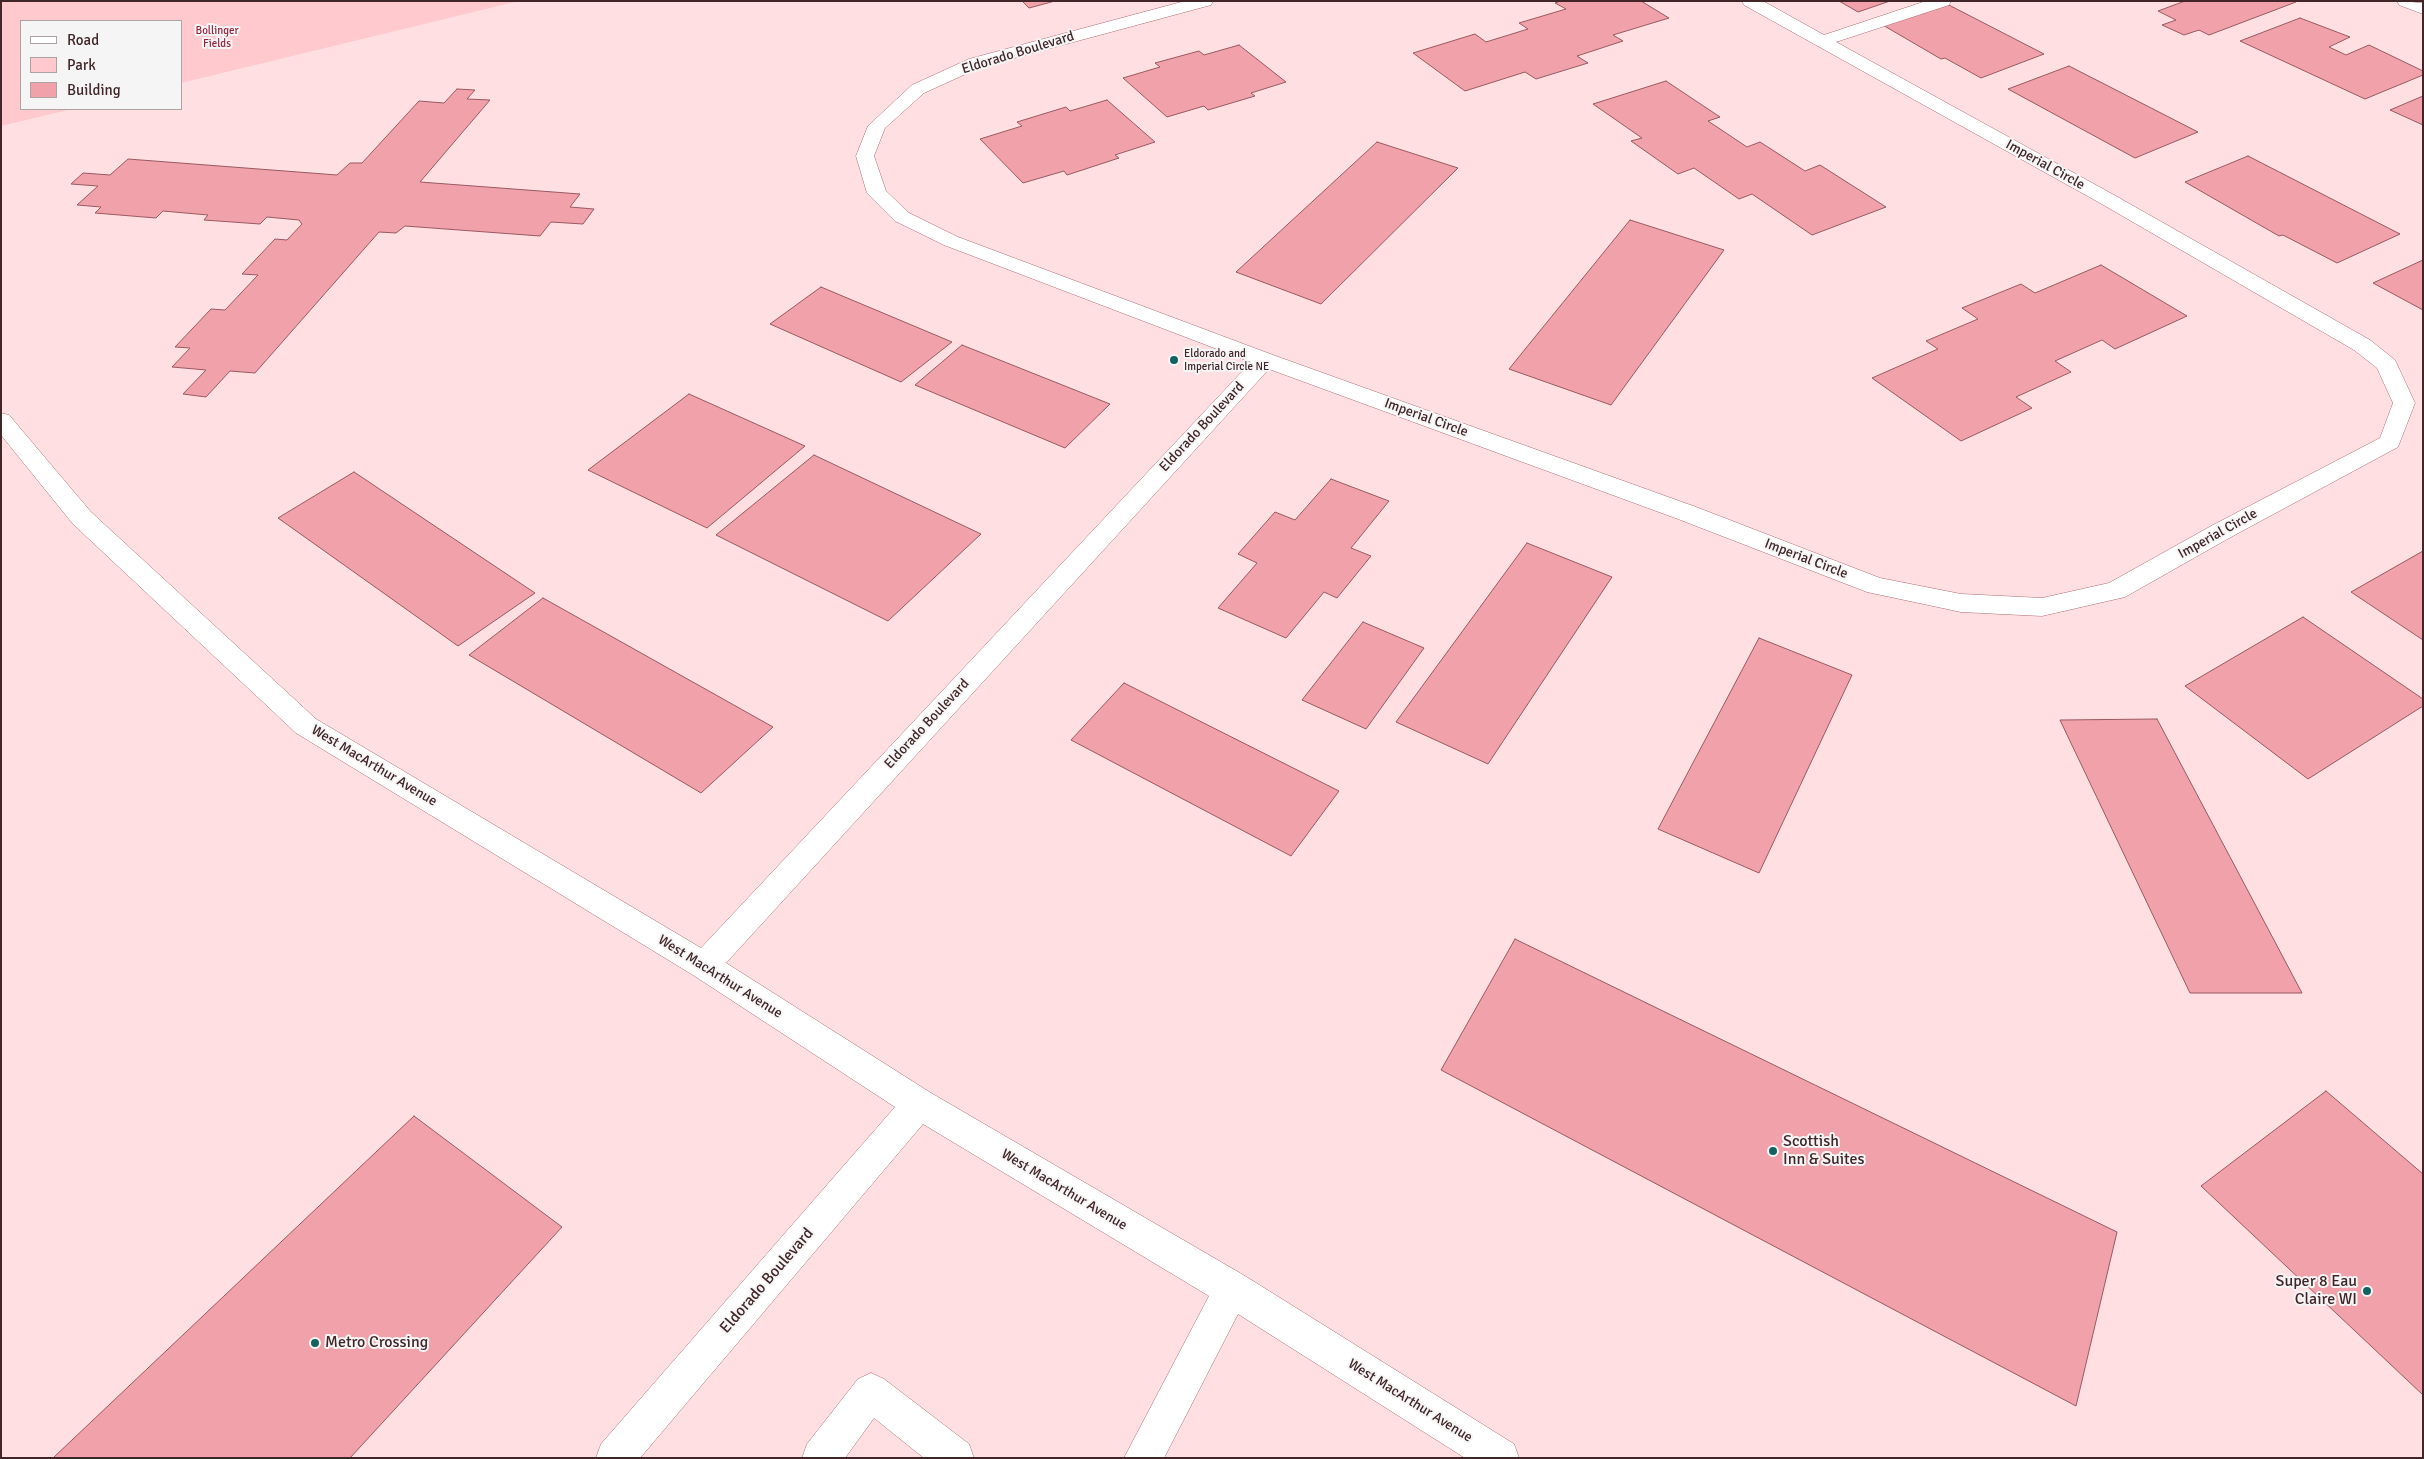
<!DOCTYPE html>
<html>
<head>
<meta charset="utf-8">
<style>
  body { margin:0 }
  #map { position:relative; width:2424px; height:1459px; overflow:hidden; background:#ffdfe2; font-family:Signika,sans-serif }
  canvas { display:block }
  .frame { position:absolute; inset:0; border:2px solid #412528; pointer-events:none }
  .legend { position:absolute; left:20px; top:20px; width:162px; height:90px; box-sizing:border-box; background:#f5f5f5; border:1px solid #ada2a3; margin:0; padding:6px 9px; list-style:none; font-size:15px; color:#412528 }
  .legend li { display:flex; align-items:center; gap:10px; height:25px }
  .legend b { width:25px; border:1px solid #ada2a3 }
</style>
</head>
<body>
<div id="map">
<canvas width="2424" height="1459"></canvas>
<div class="frame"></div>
<ul class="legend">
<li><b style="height:6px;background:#fff"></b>Road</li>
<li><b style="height:14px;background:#ffc9ce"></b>Park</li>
<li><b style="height:14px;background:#f0a1aa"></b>Building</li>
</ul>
</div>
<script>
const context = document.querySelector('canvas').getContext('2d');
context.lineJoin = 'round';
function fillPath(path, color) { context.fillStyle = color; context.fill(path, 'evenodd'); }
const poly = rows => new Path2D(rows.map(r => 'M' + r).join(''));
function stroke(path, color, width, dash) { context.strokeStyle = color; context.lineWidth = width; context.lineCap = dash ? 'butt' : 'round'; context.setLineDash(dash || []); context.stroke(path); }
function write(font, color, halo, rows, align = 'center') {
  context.font = font + ' Signika,sans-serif'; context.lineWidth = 4; context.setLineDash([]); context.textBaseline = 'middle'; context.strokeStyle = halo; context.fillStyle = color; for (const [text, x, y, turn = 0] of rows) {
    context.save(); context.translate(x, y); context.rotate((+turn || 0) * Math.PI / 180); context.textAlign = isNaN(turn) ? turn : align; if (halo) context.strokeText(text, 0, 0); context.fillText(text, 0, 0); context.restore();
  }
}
fillPath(poly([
  [1,1,519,1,181,83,181,21,21,21,21,109,72,109,1,126]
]), '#ffc9ce');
const building = poly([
  [1022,1,1055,1,1029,8,1022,1],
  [1561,1,1641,1,1669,18,1613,35,1623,41,1577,56,1588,63,1536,79,1525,72,1465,91,1413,53,1475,34,1486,42,1528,29,1519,23,1566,9,1555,3,1561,1],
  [1839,1,1890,1,1858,12,1839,1],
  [2185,1,2295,1,2296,2,2209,35,2199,30,2184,35,2162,25,2176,20,2158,11,2185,1],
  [1945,3,2044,54,1981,78,1945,58,1941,59,1881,24,1945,3],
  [2300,18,2350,37,2329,47,2346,55,2369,45,2423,71,2423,75,2365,99,2240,41,2300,18],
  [1239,45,1286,82,1251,93,1255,96,1208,110,1204,106,1167,117,1123,78,1160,67,1155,63,1199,51,1204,55,1239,45],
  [2069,66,2198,132,2135,158,2008,89,2069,66],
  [1666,81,1720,117,1708,121,1747,147,1760,142,1805,171,1820,165,1886,207,1812,235,1752,194,1739,199,1694,168,1678,174,1631,141,1642,138,1593,104,1666,81],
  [457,89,475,90,467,99,490,100,420,182,580,194,570,207,594,209,583,224,551,222,540,236,405,226,396,233,379,232,255,373,230,371,206,397,183,394,206,370,172,367,190,348,175,347,211,309,225,310,258,275,242,274,275,239,287,240,302,224,299,220,267,217,260,224,204,220,208,215,163,211,156,218,95,213,101,207,77,205,98,186,71,184,83,173,110,175,128,159,337,175,350,163,362,163,419,101,444,103,457,89],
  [2423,96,2423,125,2390,110,2423,96],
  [1107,100,1155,142,1115,155,1119,158,1067,175,1064,171,1023,183,980,139,1022,126,1017,122,1066,107,1070,111,1107,100],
  [1377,142,1458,168,1321,304,1236,272,1377,142],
  [2248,156,2400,234,2337,263,2283,235,2279,236,2185,182,2248,156],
  [1630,220,1724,250,1611,405,1509,369,1630,220],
  [2423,260,2423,310,2373,283,2423,260],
  [2101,265,2187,316,2115,349,2102,340,2055,361,2071,372,2016,397,2032,408,1961,441,1872,378,1938,349,1926,341,1978,319,1962,308,2021,284,2035,293,2101,265],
  [821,287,952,342,901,382,770,324,821,287],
  [962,345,1110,404,1065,448,915,385,962,345],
  [689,394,805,446,707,528,588,470,689,394],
  [814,455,981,534,888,621,716,535,814,455],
  [354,472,535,593,458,646,278,518,354,472],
  [1331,479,1389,501,1351,548,1371,556,1337,598,1324,592,1286,638,1218,608,1257,563,1238,554,1275,512,1295,520,1331,479],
  [1527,543,1612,577,1488,764,1396,722,1527,543],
  [2423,551,2423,640,2351,592,2423,551],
  [543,598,773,727,701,793,469,655,543,598],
  [2303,617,2423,699,2423,706,2308,779,2185,686,2303,617],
  [1363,622,1424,648,1366,729,1302,700,1363,622],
  [1759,638,1852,675,1759,873,1658,829,1759,638],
  [1124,683,1339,791,1291,856,1071,740,1124,683],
  [2157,719,2302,993,2190,993,2060,720,2157,719],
  [1515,939,2117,1232,2076,1406,1441,1070,1515,939],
  [2326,1091,2423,1174,2423,1395,2201,1186,2326,1091],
  [414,1116,562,1227,350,1458,53,1458,414,1116]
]);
fillPath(building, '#f0a1aa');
stroke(building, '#9b5961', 1);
const minor = poly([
  [1185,1,1213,1,1211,5,981,67,924,93,885,128,874,156,886,191,909,213,958,237,1273,355,1696,507,1880,578,1961,594,2042,598,2109,583,2213,525,2380,438,2393,403,2377,368,2354,350,2100,203,1744,5,1742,1,1763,1,1824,35,1926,1,1951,1,1949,5,1836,42,2114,195,2370,340,2395,360,2415,403,2398,447,2231,537,2125,597,2042,616,1961,612,1867,592,1678,519,1269,369,726,963,931,1093,1245,1276,1514,1444,1519,1458,1465,1458,1238,1314,1164,1458,1124,1458,1209,1296,923,1124,640,1458,596,1458,601,1444,895,1107,693,975,296,733,73,524,1,435,1,413,9,415,91,512,316,719,701,948,1251,362,944,245,895,221,867,193,856,156,868,126,912,85,969,59,1185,1],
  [2397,1,2423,3,2423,14,2399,5,2397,1],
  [871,1373,884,1379,969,1444,974,1458,924,1458,874,1418,845,1458,802,1458,807,1444,858,1379,871,1373]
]);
stroke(minor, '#b06c74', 1);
fillPath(minor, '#fff');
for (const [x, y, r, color] of [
  [1174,360,5,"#126260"],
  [1773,1151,5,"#126260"],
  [2367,1291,5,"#126260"],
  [315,1343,5,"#126260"]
]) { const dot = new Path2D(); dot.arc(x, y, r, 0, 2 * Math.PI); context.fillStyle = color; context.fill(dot); stroke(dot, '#f5f5f5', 2); }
write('11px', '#96233e', '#f5f5f5', [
  ["Bollinger",217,31],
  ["Fields",217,44]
]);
write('11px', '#412528', '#f5f5f5', [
  ["Eldorado and",1184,354],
  ["Imperial Circle NE",1184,367]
], 'left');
write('14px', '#412528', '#f5f5f5', [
  ["Eldorado Boulevard",1018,53,-17],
  ["Imperial Circle",2045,165,29],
  ["Imperial Circle",1426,418,20],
  ["Eldorado Boulevard",1202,427,-47],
  ["Imperial Circle",2218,534,-29],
  ["Imperial Circle",1806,559,21],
  ["Eldorado Boulevard",927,724,-47],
  ["West MacArthur Avenue",374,766,31],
  ["West MacArthur Avenue",720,977,32],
  ["West MacArthur Avenue",1064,1190,31],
  ["West MacArthur Avenue",1410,1401,32]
]);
write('16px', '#412528', '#f5f5f5', [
  ["Scottish",1783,1142],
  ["Inn & Suites",1783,1160],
  ["Super 8 Eau",2357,1282,"right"],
  ["Claire WI",2357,1300,"right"],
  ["Metro Crossing",325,1343]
], 'left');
write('16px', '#412528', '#f5f5f5', [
  ["Eldorado Boulevard",767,1281,-49]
]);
</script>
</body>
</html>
